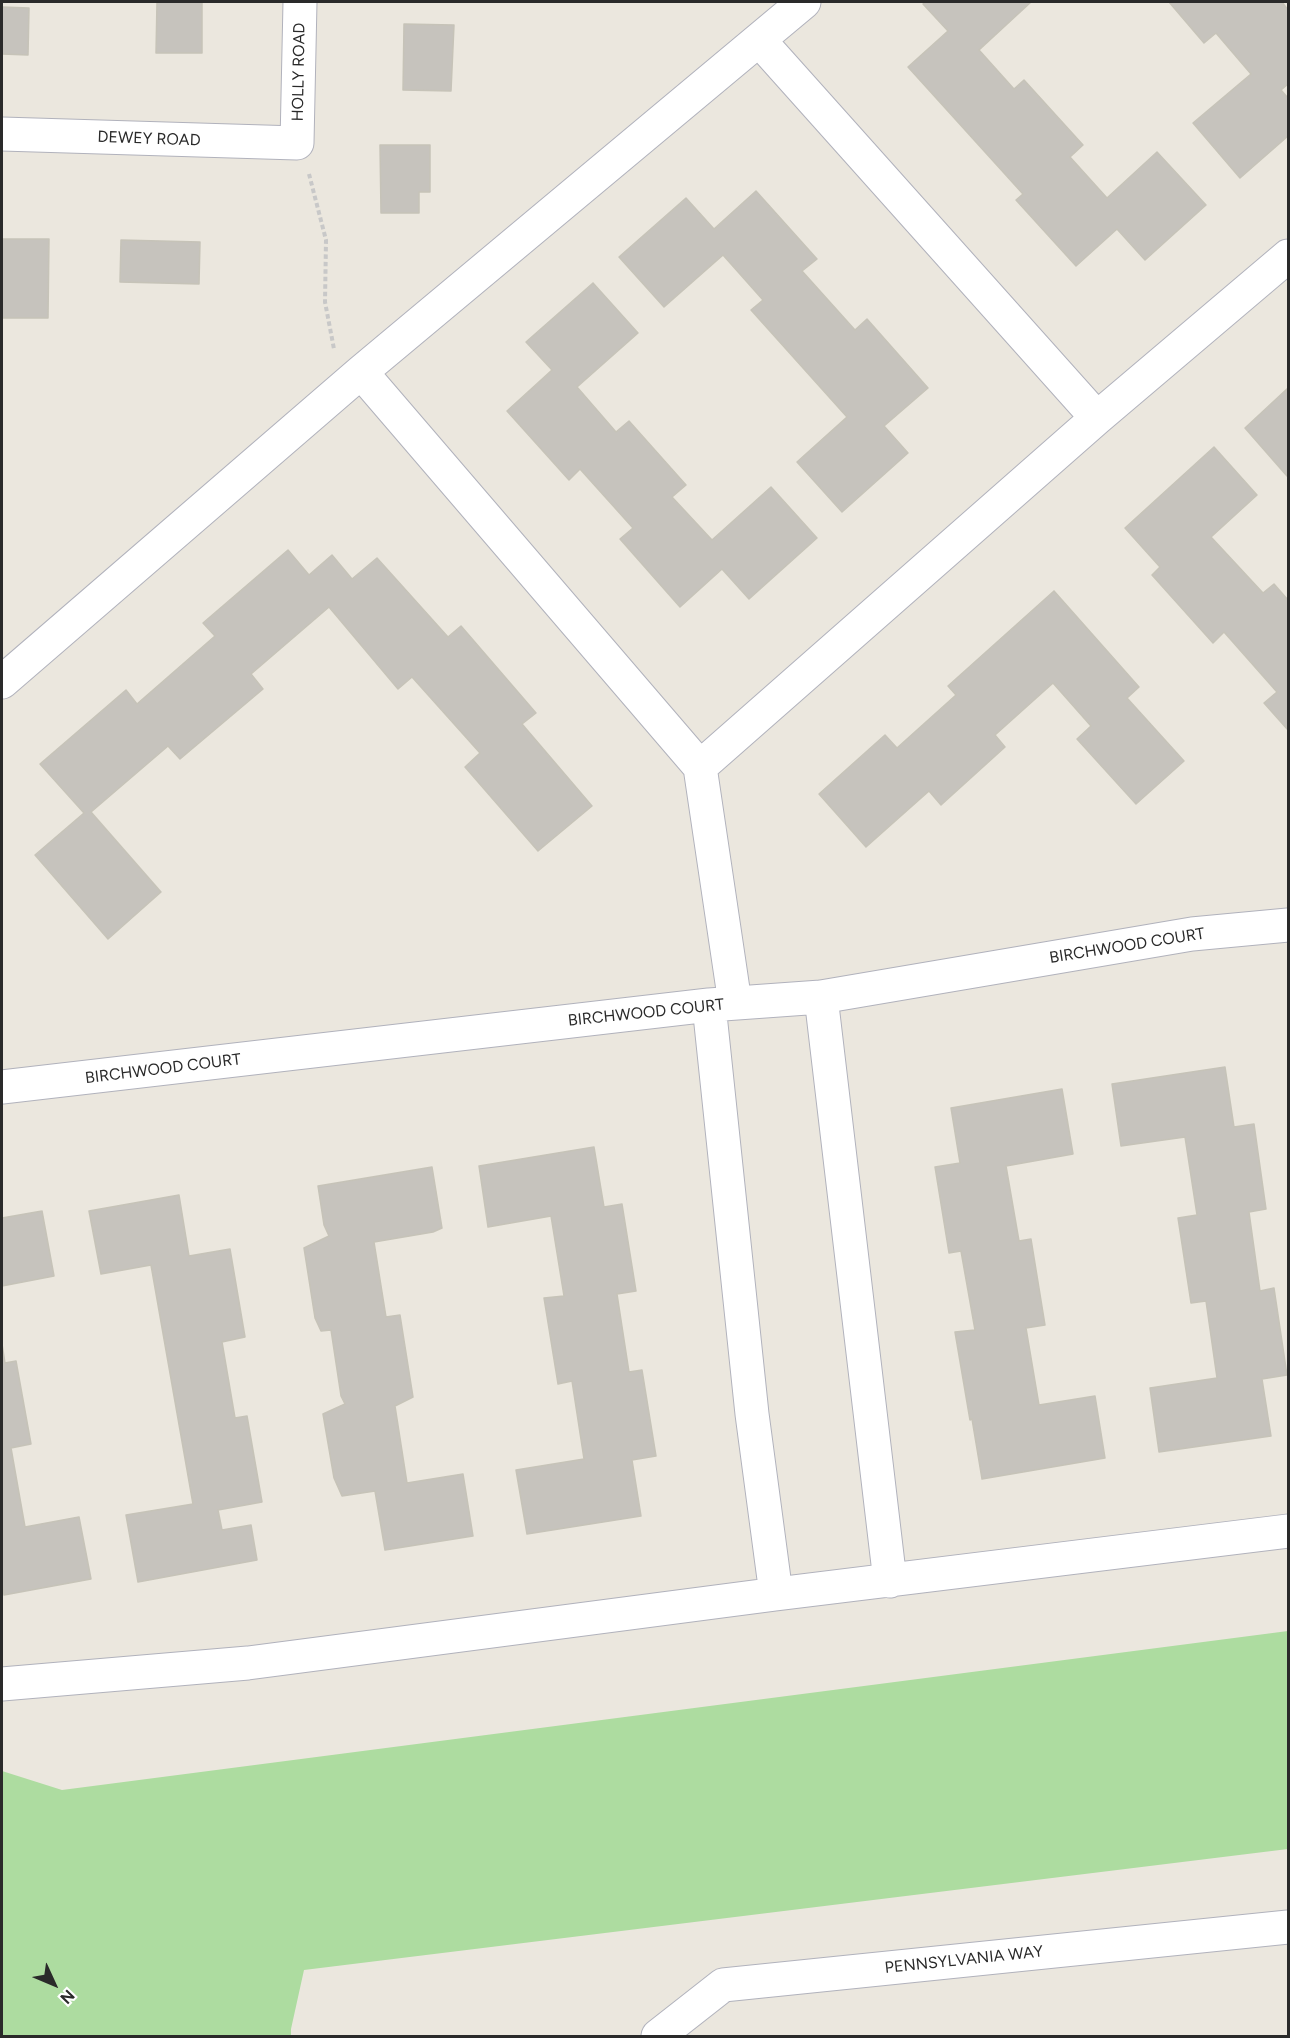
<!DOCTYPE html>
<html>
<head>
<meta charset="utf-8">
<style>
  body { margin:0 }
  #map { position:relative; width:1290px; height:2038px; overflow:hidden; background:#ebe7de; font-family:Figtree,sans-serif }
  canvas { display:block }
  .frame { position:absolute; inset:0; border:3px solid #2a2a2a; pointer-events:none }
  .north { position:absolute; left:24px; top:1954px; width:60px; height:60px; -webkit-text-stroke:4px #fff; paint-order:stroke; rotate:134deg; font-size:16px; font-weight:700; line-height:24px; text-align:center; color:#2a2a2a }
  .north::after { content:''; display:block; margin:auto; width:21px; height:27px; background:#2a2a2a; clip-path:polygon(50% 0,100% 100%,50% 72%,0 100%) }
</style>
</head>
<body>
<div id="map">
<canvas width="1290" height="2038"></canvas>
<div class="frame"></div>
<div class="north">N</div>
</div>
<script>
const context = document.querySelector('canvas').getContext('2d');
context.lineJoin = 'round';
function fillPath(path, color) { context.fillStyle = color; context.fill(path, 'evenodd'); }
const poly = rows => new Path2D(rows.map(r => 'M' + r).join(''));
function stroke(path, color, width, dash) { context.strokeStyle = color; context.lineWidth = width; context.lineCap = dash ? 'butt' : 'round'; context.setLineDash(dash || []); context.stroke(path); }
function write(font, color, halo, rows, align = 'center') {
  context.font = font + ' Figtree,sans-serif'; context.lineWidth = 5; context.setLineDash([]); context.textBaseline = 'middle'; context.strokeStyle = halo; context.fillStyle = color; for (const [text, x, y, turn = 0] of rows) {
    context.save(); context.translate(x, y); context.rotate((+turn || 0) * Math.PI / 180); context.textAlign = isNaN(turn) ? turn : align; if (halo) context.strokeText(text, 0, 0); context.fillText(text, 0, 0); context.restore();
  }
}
fillPath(poly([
  [1288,1631,1288,1849,304,1970,291,2029,291,2036,2,2036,2,1771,62,1790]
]), '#addca0');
const building = poly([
  [141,2,202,2,202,53,156,53,157,2,141,2],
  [925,2,1031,2,979,50,1014,89,1024,80,1083,145,1070,157,1107,198,1157,152,1206,205,1145,260,1117,229,1076,266,1016,200,1023,194,908,67,948,31,923,4,925,2],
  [1169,2,1282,2,1288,10,1288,84,1281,90,1288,98,1288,136,1240,178,1193,123,1251,74,1216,33,1204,43,1169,2],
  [2,7,29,8,28,55,2,54,2,7],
  [404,24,454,25,451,91,403,90,404,24],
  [380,145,430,145,430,192,419,192,419,213,381,213,380,145],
  [756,191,817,259,802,271,855,330,867,319,928,388,884,426,908,453,842,512,797,462,847,417,751,310,763,300,723,255,664,307,619,257,686,198,714,229,756,191],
  [2,239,49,239,48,318,2,318,2,239],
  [121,240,200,242,199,284,120,282,121,240],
  [593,283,638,333,577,387,616,432,629,421,686,485,672,497,712,540,771,487,817,538,749,599,722,569,680,607,620,539,633,528,580,469,569,480,507,411,552,370,526,342,593,283],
  [1288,388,1288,475,1287,476,1245,428,1288,388],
  [1214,447,1257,495,1211,537,1263,593,1274,584,1288,600,1288,730,1264,703,1277,692,1224,632,1213,643,1152,575,1160,567,1125,528,1214,447],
  [288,550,309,575,332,555,352,579,377,558,448,637,461,626,536,713,522,724,592,806,538,851,465,767,480,753,412,677,398,689,329,607,251,674,263,689,180,759,168,746,91,812,161,892,108,939,35,855,84,813,40,764,126,690,137,704,215,636,203,623,288,550],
  [1054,591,1139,687,1127,698,1184,761,1136,804,1077,739,1091,726,1053,683,995,735,1005,747,941,805,929,791,866,847,819,794,885,735,897,748,956,695,948,686,1054,591],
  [1225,1067,1234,1127,1254,1124,1266,1209,1249,1212,1260,1291,1274,1288,1287,1375,1262,1379,1271,1436,1159,1452,1150,1388,1217,1378,1206,1301,1191,1303,1178,1218,1197,1215,1185,1137,1121,1146,1112,1084,1225,1067],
  [1062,1089,1073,1154,1006,1166,1019,1241,1031,1239,1045,1325,1026,1328,1039,1405,1095,1396,1105,1458,982,1479,972,1419,970,1420,955,1332,975,1330,961,1251,949,1253,935,1167,960,1163,951,1108,1062,1089],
  [594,1147,604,1207,622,1204,636,1291,617,1294,629,1372,642,1370,656,1456,632,1460,641,1516,527,1534,516,1470,584,1459,572,1381,558,1384,544,1298,564,1296,551,1216,488,1227,479,1166,594,1147],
  [432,1167,442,1228,433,1232,374,1242,386,1317,400,1315,413,1397,395,1406,407,1483,463,1474,473,1536,385,1550,375,1491,342,1496,334,1478,323,1414,345,1404,341,1396,331,1330,321,1331,315,1318,304,1248,329,1236,324,1225,318,1186,432,1167],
  [179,1195,189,1256,230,1249,245,1337,222,1342,235,1418,247,1416,262,1502,218,1510,222,1530,251,1525,257,1560,138,1582,126,1515,193,1504,151,1265,101,1274,89,1211,179,1195],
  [42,1211,54,1276,2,1286,2,1218,42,1211],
  [2,1344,5,1363,16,1361,31,1444,11,1448,25,1527,79,1517,91,1579,4,1595,2,1584,2,1344]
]);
fillPath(building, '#c6c3bd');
stroke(building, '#c6c3b8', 1.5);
const minor = poly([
  [759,40,1097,418],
  [2,134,297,143,300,2],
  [361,372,700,767],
  [2,682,361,372,804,2],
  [821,997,890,1581],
  [735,1003,700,767,1097,418,1288,256],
  [709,1005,752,1414,776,1594],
  [2,1087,709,1005,821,997,1192,934,1288,925],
  [2,1684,248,1663,776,1594,1288,1531],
  [658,2036,723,1985,1288,1927]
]);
stroke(minor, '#b1b2bc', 35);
stroke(poly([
  [309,174,326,240,325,302,334,349]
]), '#c8c8c8', 4, [4.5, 3]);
stroke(minor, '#fff', 33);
write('16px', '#2a2a2a', '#fff', [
  ["HOLLY ROAD",299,72,-89],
  ["DEWEY ROAD",149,139,2],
  ["BIRCHWOOD COURT",1127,946,-9],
  ["BIRCHWOOD COURT",646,1013,-6],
  ["BIRCHWOOD COURT",163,1069,-7],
  ["PENNSYLVANIA WAY",964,1960,-6]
]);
</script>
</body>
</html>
